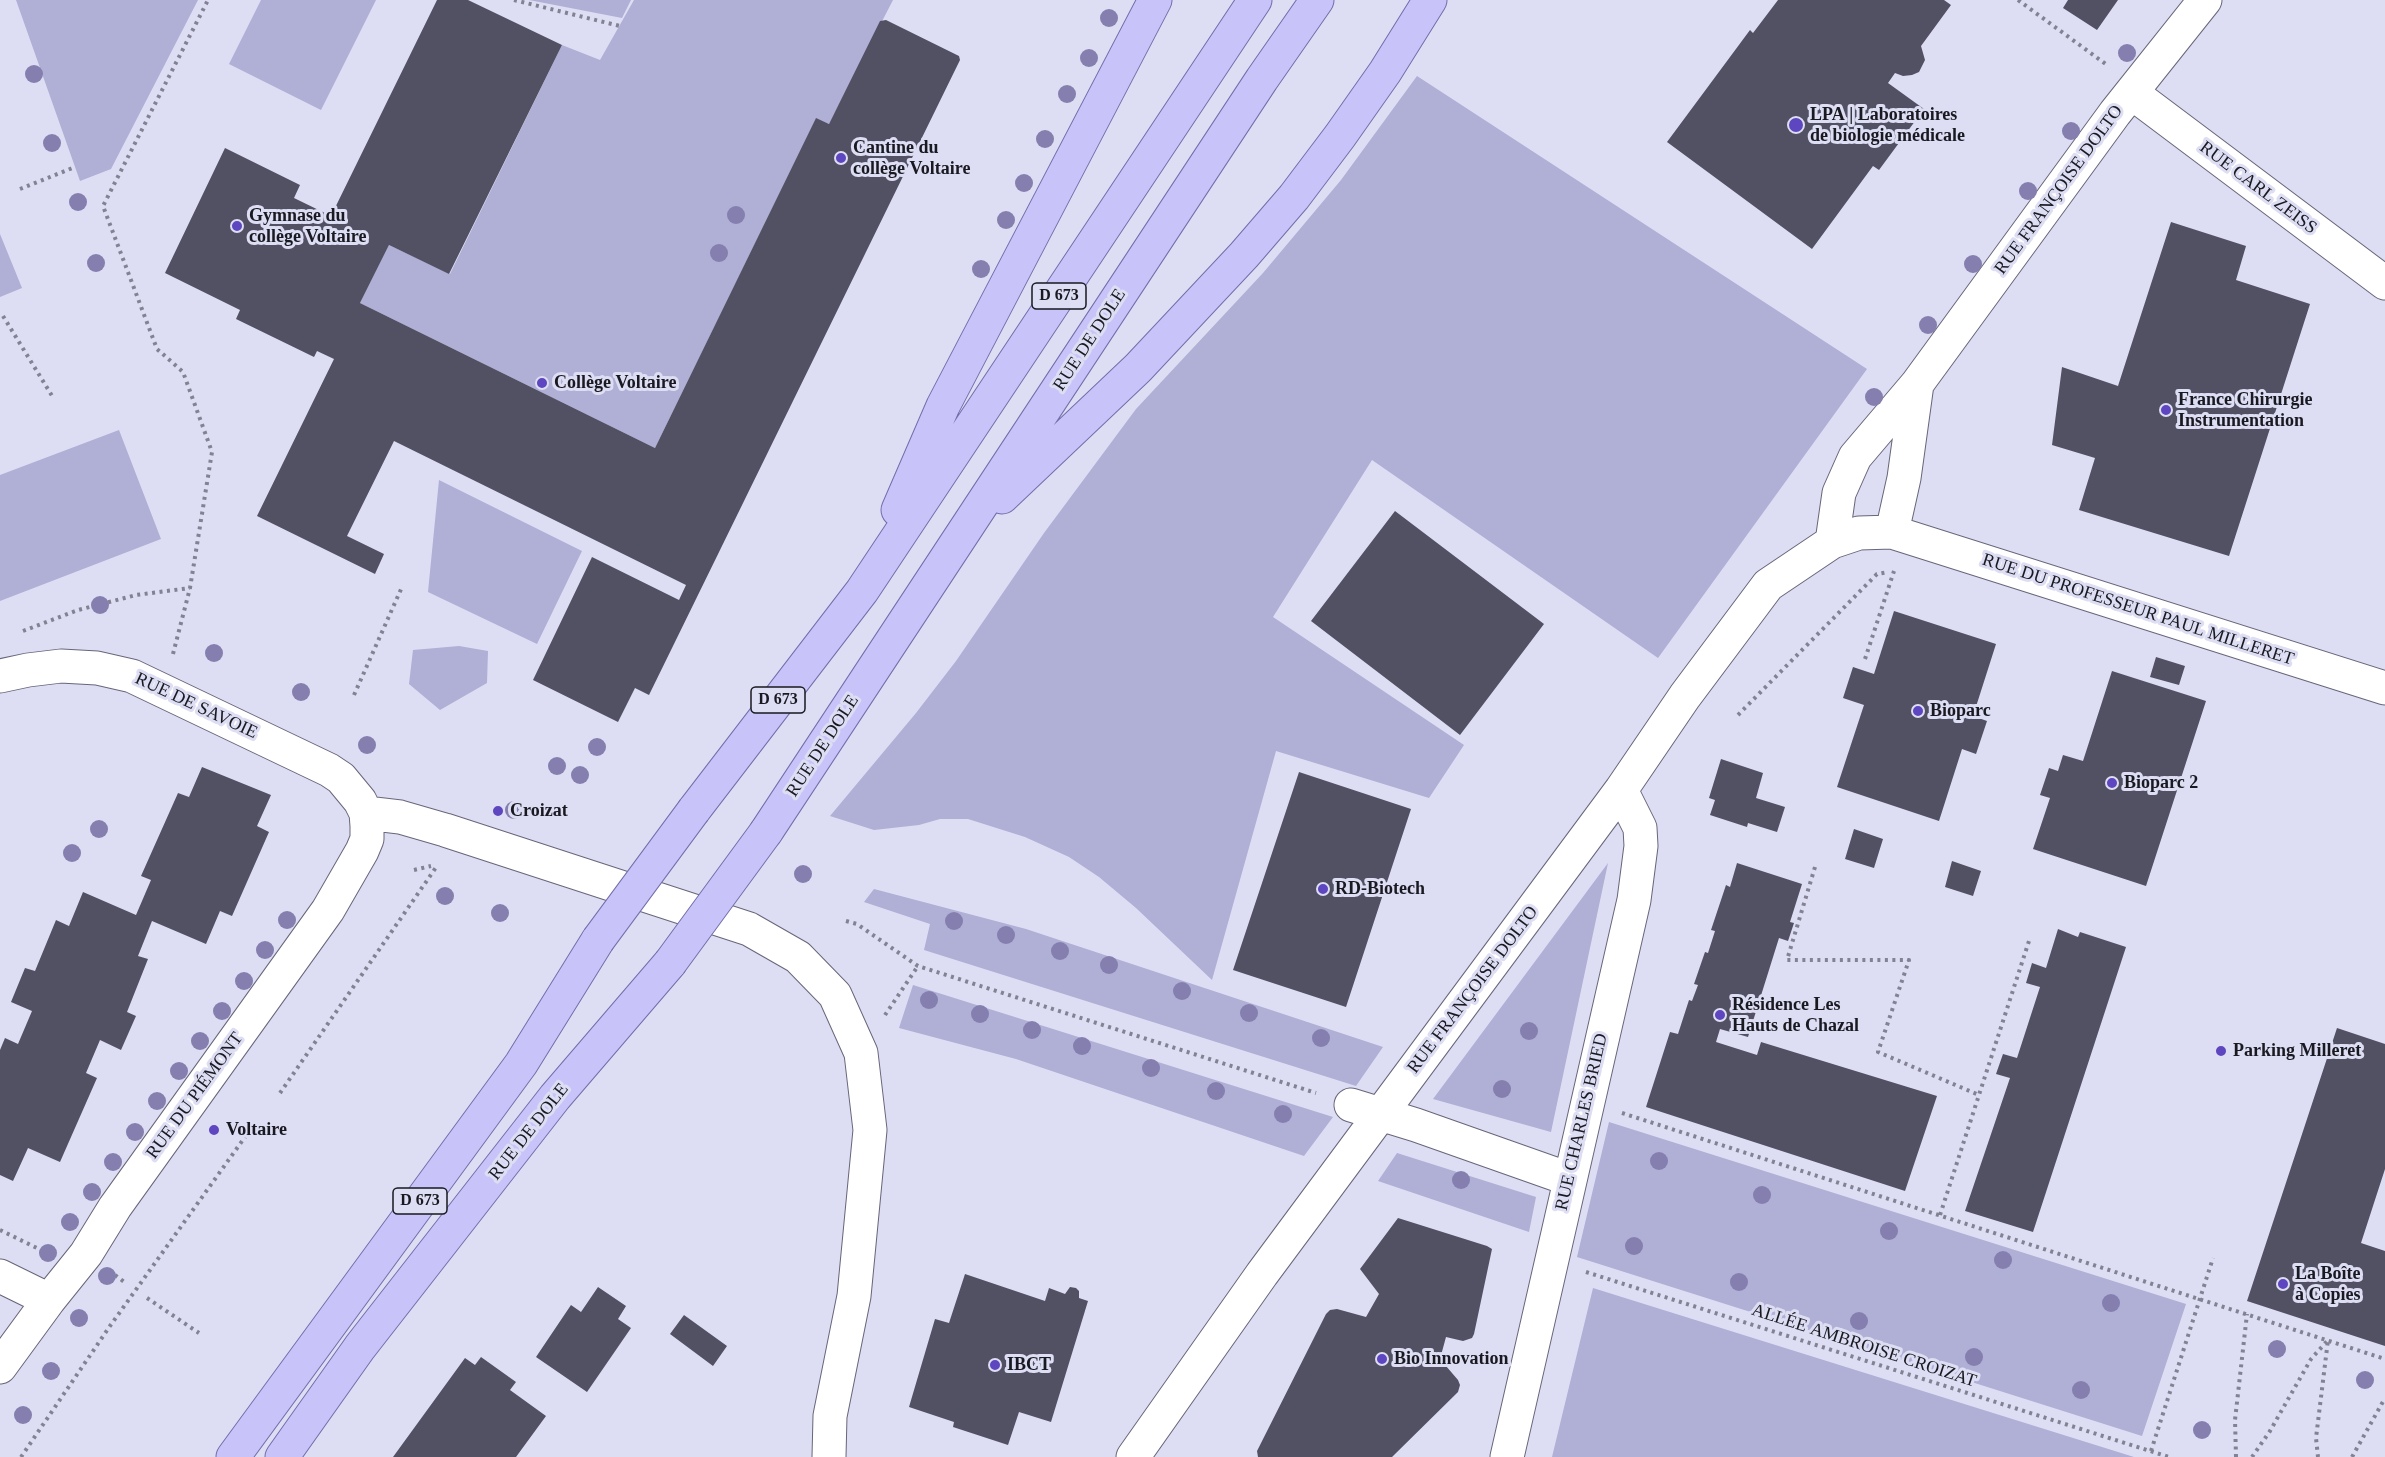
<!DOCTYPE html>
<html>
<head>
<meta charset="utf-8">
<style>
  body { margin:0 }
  canvas { display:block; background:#ddddf3 }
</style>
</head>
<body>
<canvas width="2385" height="1457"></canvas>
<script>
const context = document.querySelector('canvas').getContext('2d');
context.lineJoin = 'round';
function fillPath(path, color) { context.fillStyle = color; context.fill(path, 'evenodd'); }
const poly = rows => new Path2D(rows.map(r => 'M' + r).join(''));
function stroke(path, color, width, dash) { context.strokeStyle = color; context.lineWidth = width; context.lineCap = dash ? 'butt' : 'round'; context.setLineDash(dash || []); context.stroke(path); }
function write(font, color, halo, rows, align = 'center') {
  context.font = font + ' Georgia,serif'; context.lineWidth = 6; context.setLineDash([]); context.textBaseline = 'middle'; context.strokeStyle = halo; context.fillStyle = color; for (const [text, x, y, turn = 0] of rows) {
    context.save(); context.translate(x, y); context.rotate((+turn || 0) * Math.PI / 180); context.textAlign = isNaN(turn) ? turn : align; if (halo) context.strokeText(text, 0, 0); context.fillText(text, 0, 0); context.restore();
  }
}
fillPath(poly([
  [16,0,198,0,111,169,80,181],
  [261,0,376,0,321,110,229,64],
  [529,0,631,0,622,18],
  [634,0,893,0,829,124,816,119,655,448,360,303,389,245,450,274,562,45,600,60],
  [1417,76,1867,369,1658,658,1372,460,1273,617,1464,745,1429,798,1276,751,1212,980,1136,908,1099,877,1069,857,1025,837,968,819,940,819,919,825,874,830,830,816,916,713,956,661,1044,533,1136,409,1263,273,1341,180],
  [0,234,22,288,0,297],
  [119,430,161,539,0,601,0,475],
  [439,480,582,551,537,644,428,592],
  [459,646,488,651,487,683,440,710,409,684,413,650],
  [1608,863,1551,1132,1433,1099],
  [874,889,1026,929,1383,1047,1356,1086,924,950,930,924,864,902],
  [913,985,1333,1117,1304,1156,1016,1059,899,1028],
  [1609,1122,2186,1304,2142,1436,1577,1257],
  [1397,1153,1536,1197,1529,1232,1378,1181],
  [1593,1288,2134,1457,1552,1457]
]), '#b0afd6');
fillPath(poly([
  [437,0,468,0,562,45,449,274,389,245,360,303,655,448,816,118,829,124,880,21,886,20,959,56,960,60,649,695,635,688,618,722,533,680,592,557,679,600,686,585,394,441,347,536,384,554,375,574,257,516,334,359,317,351,314,357,236,319,240,310,165,273,225,148,300,185,294,198,331,216],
  [1778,0,1944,0,1951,5,1921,46,1925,60,1919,72,1912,75,1903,76,1895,73,1888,83,1924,109,1879,170,1873,166,1812,249,1667,142,1750,30,1753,33],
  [2068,0,2118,0,2097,30,2063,8],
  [2171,222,2246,246,2236,280,2310,304,2229,556,2079,510,2095,458,2052,445,2062,367,2118,386],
  [1395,511,1544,624,1460,735,1311,621],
  [1894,611,1996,644,1973,716,1987,721,1976,754,1962,749,1939,821,1837,787,1864,705,1843,698,1853,667,1874,674],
  [2156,657,2185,666,2179,685,2150,677],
  [2112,671,2206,701,2146,886,2033,849,2050,798,2040,795,2049,768,2058,771,2063,755,2083,761],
  [1721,759,1763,773,1756,798,1785,807,1777,832,1748,823,1747,827,1710,815,1715,800,1709,798],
  [202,767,271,795,257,826,269,832,232,916,220,911,206,944,152,921,138,956,148,959,127,1012,136,1016,121,1050,100,1040,86,1073,97,1078,60,1162,28,1148,13,1181,0,1175,0,1050,5,1038,18,1044,32,1011,11,1002,25,968,35,971,56,920,69,926,83,892,136,915,151,880,141,876,178,793,189,797],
  [1299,772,1411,809,1346,1007,1233,970],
  [1854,829,1883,839,1874,868,1845,859],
  [1952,861,1981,871,1973,896,1945,887],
  [1737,863,1802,884,1790,922,1794,923,1788,941,1779,938,1748,1037,1720,1029,1716,1042,1757,1055,1761,1042,1937,1096,1905,1191,1646,1107,1670,1032,1678,1034,1689,1000,1692,1001,1698,985,1694,984,1705,952,1708,953,1715,931,1711,930,1726,885,1730,887],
  [2058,929,2078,937,2080,932,2126,947,2033,1232,1965,1211,2010,1078,1996,1074,2003,1054,2017,1058,2040,987,2026,983,2032,963,2046,968],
  [2337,1028,2385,1044,2385,1169,2361,1243,2385,1251,2385,1346,2247,1301],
  [1398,1218,1487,1246,1492,1249,1474,1334,1472,1338,1463,1341,1446,1337,1440,1359,1458,1380,1460,1385,1458,1392,1392,1457,1258,1457,1257,1451,1326,1314,1330,1310,1337,1309,1366,1317,1379,1294,1360,1269],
  [965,1274,1045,1301,1049,1288,1065,1294,1070,1287,1076,1288,1079,1291,1079,1298,1088,1301,1051,1422,1019,1412,1008,1445,953,1427,954,1422,909,1407,935,1319,949,1323],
  [598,1287,626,1306,618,1319,631,1328,587,1392,536,1357,571,1305,581,1312],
  [684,1315,727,1346,713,1366,670,1334],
  [481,1357,516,1382,510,1390,546,1416,516,1457,393,1457,465,1358,475,1365]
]), '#525164');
const minor = poly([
  [2132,93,2385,283],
  [1892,532,1904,478,1917,384],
  [1832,542,1839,493,1855,457,1917,384,2115,113,2205,0],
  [0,676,28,670,61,666,97,668,132,676,329,770,341,778,360,801,366,813,367,826,367,839,362,851,328,910,115,1207,86,1254,49,1300,0,1367],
  [366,813,400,817,445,830,749,929,798,957,835,995,861,1053,870,1130,854,1296,830,1416,829,1457],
  [1351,1105,1416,1125,1569,1179],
  [0,1276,49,1300],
  [1133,1457,1262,1274,1621,790,1685,696,1768,585,1832,542,1859,533,1892,532,2385,688],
  [1507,1457,1634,900,1641,846,1640,828,1621,790]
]);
const major = poly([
  [1002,497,1138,368,1244,255,1294,197,1340,136,1385,72,1430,0],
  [898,510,943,406,1155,0],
  [694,810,862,591,1255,0],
  [766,832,1262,79,1317,0],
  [233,1457,521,1064,598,940],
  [282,1457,360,1347,555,1097,670,963]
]);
stroke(minor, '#67667a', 35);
stroke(major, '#736eab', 35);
stroke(poly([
  [514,0,620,26],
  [2018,0,2107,65],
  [20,189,75,167],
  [3,316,54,399],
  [23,631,78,610,136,595,190,588],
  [173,654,190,588,212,452,183,372,157,349,103,206,208,0],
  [1865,659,1894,571],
  [354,695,402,587],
  [1738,715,1877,574,1888,572],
  [1815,867,1787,960,1909,960,1878,1052,1979,1095],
  [414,870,431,866],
  [846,921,857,924,918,966,1316,1093],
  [885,1015,918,966],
  [280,1093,437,866],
  [1622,1113,2385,1359],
  [1940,1215,2029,941],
  [0,1230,41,1250],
  [1586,1272,2169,1457],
  [115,1275,127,1284],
  [147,1298,199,1333],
  [2151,1451,2213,1258],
  [21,1457,110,1326,255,1123],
  [2236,1457,2235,1420,2247,1314],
  [2252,1457,2270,1431,2311,1359,2328,1340,2316,1438,2318,1457],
  [2352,1457,2385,1398]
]), '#828292', 4, [3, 4.5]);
stroke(minor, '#fff', 33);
stroke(major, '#c8c4f9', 33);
const majorBridge = poly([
  [598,940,694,810],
  [670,963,766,832]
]);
stroke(majorBridge, '#736eab', 35, []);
stroke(majorBridge, '#c8c4f9', 33);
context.fillStyle = '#847fae';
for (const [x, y] of [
  [1109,18],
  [2127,53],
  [1089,58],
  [34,74],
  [1067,94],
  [2071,131],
  [1045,139],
  [52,143],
  [1024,183],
  [2028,191],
  [78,202],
  [736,215],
  [1006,220],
  [719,253],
  [96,263],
  [1973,264],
  [981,269],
  [1928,325],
  [1874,397],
  [100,605],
  [214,653],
  [301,692],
  [367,745],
  [597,747],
  [557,766],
  [580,775],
  [514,810],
  [99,829],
  [72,853],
  [803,874],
  [445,896],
  [500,913],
  [287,920],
  [954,921],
  [1006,935],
  [265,950],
  [1060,951],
  [1109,965],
  [244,981],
  [1182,991],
  [929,1000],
  [222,1011],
  [1249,1013],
  [980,1014],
  [1032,1030],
  [1529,1031],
  [1321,1038],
  [200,1041],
  [1082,1046],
  [1151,1068],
  [179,1071],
  [1502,1089],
  [1216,1091],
  [157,1101],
  [1283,1114],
  [135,1132],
  [1659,1161],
  [113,1162],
  [1461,1180],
  [92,1192],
  [1762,1195],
  [70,1222],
  [1889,1231],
  [1634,1246],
  [48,1253],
  [2003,1260],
  [107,1276],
  [1739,1282],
  [2111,1303],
  [79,1318],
  [1859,1321],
  [2277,1349],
  [1974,1357],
  [51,1371],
  [2365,1380],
  [2081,1390],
  [23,1415],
  [2202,1430]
]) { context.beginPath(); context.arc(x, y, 9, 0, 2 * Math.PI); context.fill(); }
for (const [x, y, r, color] of [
  [1796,125,8,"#5d46bf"],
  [841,158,6,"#5d46bf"],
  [237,226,6,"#5d46bf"],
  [542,383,6,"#5d46bf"],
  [2166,410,6,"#5d46bf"],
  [1918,711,6,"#5d46bf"],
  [2112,783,6,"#5d46bf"],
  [498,811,6,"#5d46bf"],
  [1323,889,6,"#5d46bf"],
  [1720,1015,6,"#5d46bf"],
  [2221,1051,6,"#5d46bf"],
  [214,1130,6,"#5d46bf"],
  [2283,1284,6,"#5d46bf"],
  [1382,1359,6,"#5d46bf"],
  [995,1365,6,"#5d46bf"]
]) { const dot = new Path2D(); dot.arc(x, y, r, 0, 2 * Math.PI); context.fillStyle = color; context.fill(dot); stroke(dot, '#ddddf3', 2); }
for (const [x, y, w] of [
  [1059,296,54],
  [778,700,54],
  [420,1201,54]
]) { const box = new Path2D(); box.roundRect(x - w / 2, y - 13, w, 26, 4.5); context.fillStyle = '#ddddf3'; context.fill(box); stroke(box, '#191921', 1.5); }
write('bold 16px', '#191921', null, [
  ["D 673",1059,296],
  ["D 673",778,700],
  ["D 673",420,1201]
]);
write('bold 18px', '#191921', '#ddddf3', [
  ["LPA | Laboratoires",1810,115],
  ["de biologie médicale",1810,136],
  ["Cantine du",853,148],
  ["collège Voltaire",853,169],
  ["Gymnase du",249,216],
  ["collège Voltaire",249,237],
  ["Collège Voltaire",554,383],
  ["France Chirurgie",2178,400],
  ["Instrumentation",2178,421],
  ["Bioparc",1930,711],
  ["Bioparc 2",2124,783],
  ["Croizat",510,811],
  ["RD-Biotech",1335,889],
  ["Résidence Les",1732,1005],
  ["Hauts de Chazal",1732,1026],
  ["Parking Milleret",2233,1051],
  ["Voltaire",226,1130],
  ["La Boîte",2295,1274],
  ["à Copies",2295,1295],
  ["Bio Innovation",1394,1359],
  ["IBCT",1007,1365]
], 'left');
write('18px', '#191921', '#ddddf3', [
  ["RUE CARL ZEISS",2258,188,37],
  ["RUE FRANÇOISE DOLTO",2059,190,-54],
  ["RUE DE DOLE",1090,340,-57],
  ["RUE DU PROFESSEUR PAUL MILLERET",2138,610,18],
  ["RUE DE SAVOIE",196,706,25],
  ["RUE DE DOLE",823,746,-57],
  ["RUE FRANÇOISE DOLTO",1473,990,-53],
  ["RUE DU PIÉMONT",195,1096,-54],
  ["RUE CHARLES BRIED",1582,1122,-77],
  ["RUE DE DOLE",529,1132,-52],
  ["ALLÉE AMBROISE CROIZAT",1864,1346,18]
]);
</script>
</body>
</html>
